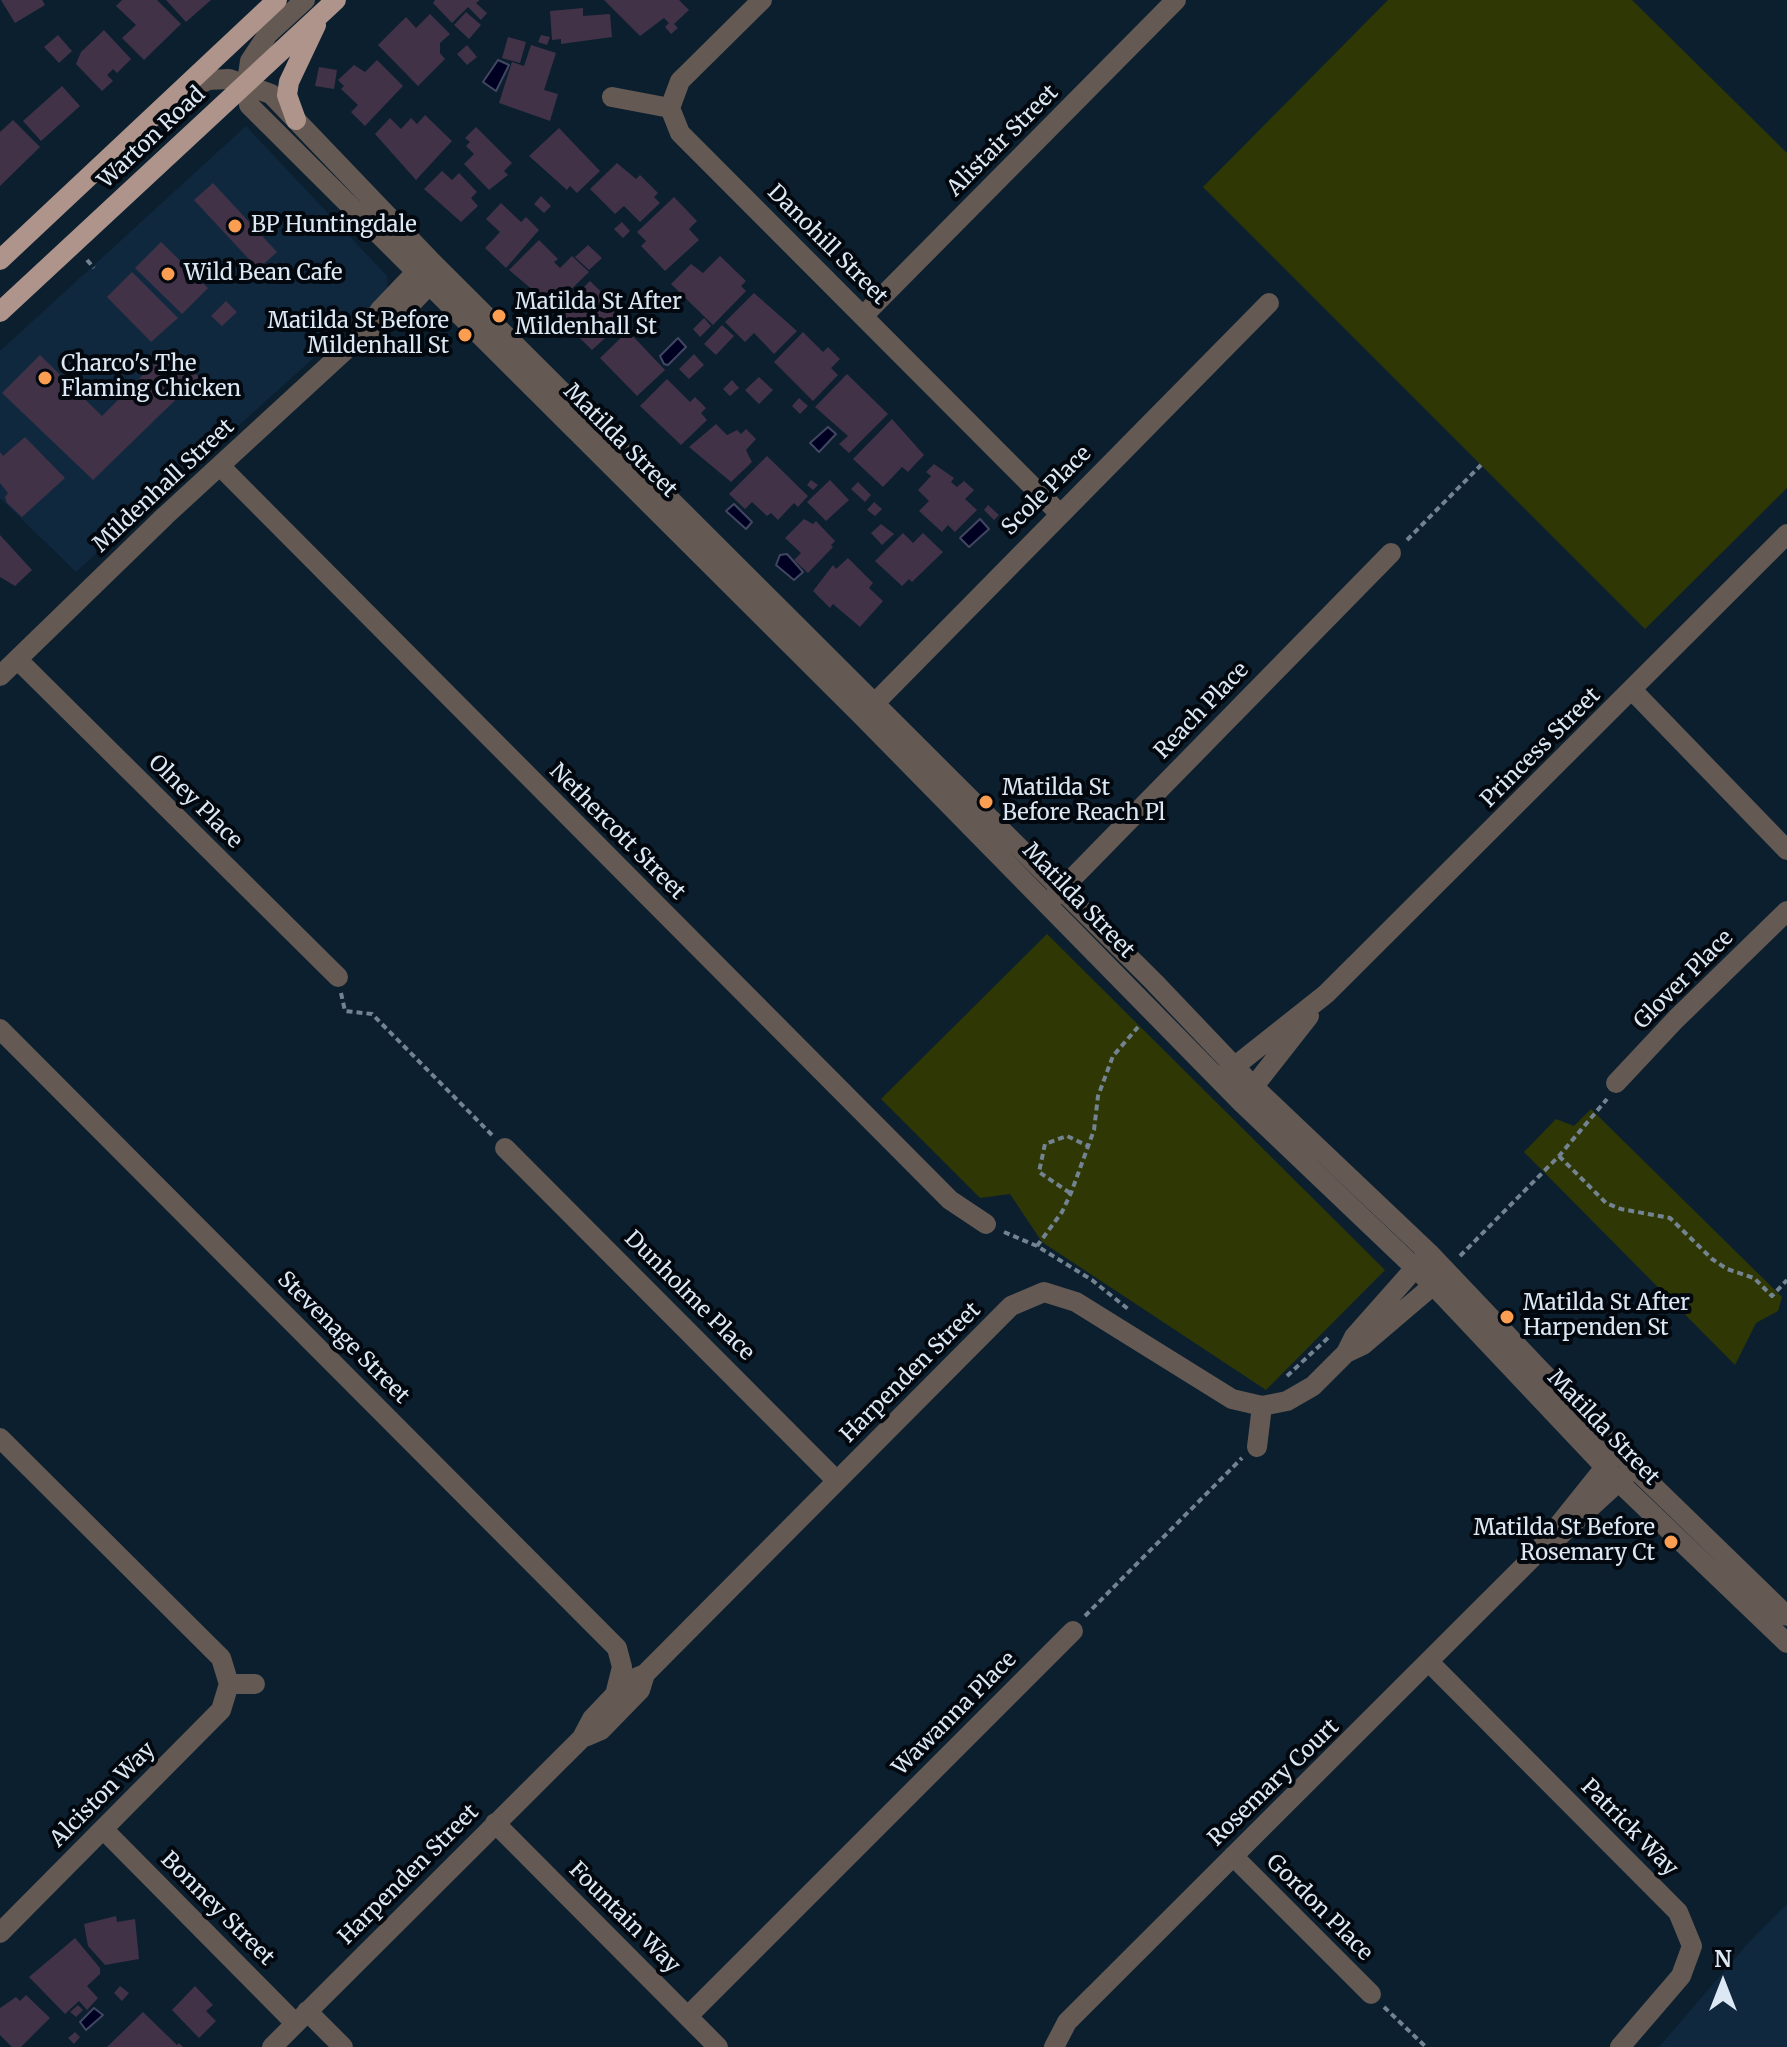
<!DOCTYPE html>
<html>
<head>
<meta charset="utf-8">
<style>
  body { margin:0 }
  #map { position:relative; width:1787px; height:2047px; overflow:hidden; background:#0b1f2f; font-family:Merriweather,serif }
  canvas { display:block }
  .north { position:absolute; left:1683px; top:1943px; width:80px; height:80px; -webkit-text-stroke:6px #03080f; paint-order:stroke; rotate:0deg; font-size:22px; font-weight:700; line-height:32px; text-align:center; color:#dce8f4 }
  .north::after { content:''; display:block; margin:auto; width:28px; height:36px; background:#dce8f4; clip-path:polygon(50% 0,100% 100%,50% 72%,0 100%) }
</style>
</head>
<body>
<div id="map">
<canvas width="1787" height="2047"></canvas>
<div class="north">N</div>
</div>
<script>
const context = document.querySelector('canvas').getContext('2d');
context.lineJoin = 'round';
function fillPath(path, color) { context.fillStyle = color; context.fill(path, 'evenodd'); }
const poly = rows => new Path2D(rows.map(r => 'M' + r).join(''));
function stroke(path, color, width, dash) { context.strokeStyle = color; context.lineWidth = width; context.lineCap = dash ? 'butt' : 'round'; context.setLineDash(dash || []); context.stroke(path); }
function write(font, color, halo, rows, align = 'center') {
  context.font = font + ' Merriweather,serif'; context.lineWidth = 8; context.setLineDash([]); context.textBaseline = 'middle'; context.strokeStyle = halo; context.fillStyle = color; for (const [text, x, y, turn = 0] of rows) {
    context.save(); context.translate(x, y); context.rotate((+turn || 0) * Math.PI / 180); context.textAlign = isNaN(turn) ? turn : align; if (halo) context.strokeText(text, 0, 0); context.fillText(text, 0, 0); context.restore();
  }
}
fillPath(poly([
  [246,126,387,276,388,291,76,572,0,498,0,351],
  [1787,1904,1787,2047,1659,2047,1750,1941]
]), '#0f283e');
fillPath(poly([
  [1388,0,1632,0,1787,153,1787,488,1645,629,1203,187],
  [1047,934,1385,1270,1266,1390,1042,1242,1010,1194,980,1198,881,1099],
  [1591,1109,1782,1297,1778,1311,1756,1323,1735,1365,1524,1152,1556,1119,1574,1126]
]), '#2f3804');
const water = poly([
  [498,60,509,65,496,91,483,82,498,60],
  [678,338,686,347,668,365,664,364,660,356,678,338],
  [828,427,836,434,819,452,810,443,828,427],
  [734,504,752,522,746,529,726,511,734,504],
  [980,519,989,529,969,547,960,538,980,519],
  [787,554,803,572,794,580,776,565,780,555,787,554],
  [94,2008,103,2015,86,2030,80,2022,94,2008]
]);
fillPath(water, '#000122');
stroke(water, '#424661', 2);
fillPath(poly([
  [1,0,42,0,45,5,15,23],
  [122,0,157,0,181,24,144,60,122,38,136,25,116,6],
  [166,0,211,0,186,22],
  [435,0,480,0,476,3,487,13,481,20,468,7,452,23,433,3],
  [604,0,679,0,689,10,674,24,678,28,671,34,665,27,669,23,664,18,640,36],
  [583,8,583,16,610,14,612,37,561,44,561,39,552,40,550,11],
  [466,12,481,25,469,39,454,25],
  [430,14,450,34,440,43,440,53,445,59,418,86,378,45,406,17,416,28],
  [104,30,131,59,117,73,113,69,107,75,113,81,102,91,76,64,81,52],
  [58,35,72,51,59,63,44,47],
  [541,35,550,37,547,45,538,42],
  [508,37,526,42,520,63,502,58],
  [467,45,477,57,467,65,457,54],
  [531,45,556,53,544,90,558,94,550,121,499,103,512,62,524,66],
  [377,60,403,86,365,126,351,112,358,105,341,89,344,86,338,80,354,65,365,72],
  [319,67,337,70,334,89,315,86],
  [62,86,80,106,41,141,23,121],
  [425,115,452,141,416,180,375,134,390,118,401,129,411,118,417,124],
  [13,120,40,147,0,186,0,132],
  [476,127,512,163,504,171,508,175,489,190,464,164,474,154,466,146,470,142,465,138],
  [559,128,600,171,577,193,570,186,567,190,529,156],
  [617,163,636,179,640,175,658,193,654,197,660,203,640,222,624,206,615,214,590,189],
  [442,171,452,180,459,173,477,192,471,198,478,206,461,222,424,189],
  [213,183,277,252,258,269,194,200],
  [541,196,551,206,544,213,534,204],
  [674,197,697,221,689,229,699,240,665,271,641,246,646,241,637,232],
  [501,203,521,222,526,217,539,230,506,268,485,248,500,232,486,219],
  [622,222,630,231,623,238,614,229],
  [539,240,558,259,554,262,560,268,572,256,589,272,553,307,509,270],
  [161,242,208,288,182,314,135,268],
  [588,245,602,258,589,270,575,257],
  [720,256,746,281,741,286,746,291,713,325,671,284,691,264,703,273],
  [132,272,178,318,151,342,107,297],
  [590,281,618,308,614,312,624,321,592,350,556,315],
  [676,293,682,299,669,311,663,305],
  [754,293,797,331,774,354,754,333,745,342,725,322],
  [226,301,237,312,222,326,211,316],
  [704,318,711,326,700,337,693,329],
  [638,323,644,329,639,335,632,329],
  [722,325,734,336,716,355,704,344],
  [628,331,665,370,637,396,600,358],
  [803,332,823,352,828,347,840,359,831,368,838,375,813,401,774,362],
  [170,348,199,377,93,480,2,393,40,355,102,416],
  [694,354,704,365,689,379,679,369],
  [847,374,888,414,849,453,839,444,848,436,815,407],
  [759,377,773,390,759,404,745,390],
  [667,379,690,402,695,397,706,408,701,413,707,420,681,445,640,406],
  [732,380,739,388,730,396,723,389],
  [799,398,808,406,800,414,792,406],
  [892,419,924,455,908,472,902,467,883,487,853,459],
  [716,424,727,435,737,430,741,434,746,429,756,439,746,450,752,462,731,482,689,447],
  [25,437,65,478,22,517,7,503,5,497,8,493,0,483,0,452,3,456],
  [767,456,808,496,798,507,794,503,778,520,771,513,767,516,752,502,745,509,729,494],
  [934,464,954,478,951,482,957,487,964,481,974,490,965,499,977,510,955,532,948,525,942,532,919,511,929,501,918,490,931,476,926,472],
  [811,480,818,485,813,490,807,485],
  [830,480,849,500,826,521,807,502],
  [858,482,871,495,865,502,851,489],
  [874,502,882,509,875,516,867,510],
  [988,505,999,515,994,520,984,510],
  [804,519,813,524,816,521,835,541,831,545,833,547,808,573,794,560,801,553,785,538],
  [881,524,894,534,882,545,871,533],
  [903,533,913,543,923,533,943,552,912,582,909,579,902,586,875,561],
  [0,535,32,570,15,586,0,577],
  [848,558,873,583,869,588,883,601,860,627,833,604,830,608,813,591,833,565,836,569],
  [116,1916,117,1922,135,1919,139,1959,105,1965,88,1946,84,1924],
  [75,1938,100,1968,100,1974,87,1986,98,1998,87,2010,79,2001,65,2014,29,1977],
  [120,1986,129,1993,122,2001,114,1993],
  [195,1986,213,2005,206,2011,216,2021,199,2038,172,2010],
  [26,1995,50,2018,21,2047,12,2047,0,2035,0,2008,16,1997,20,2001],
  [78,2005,83,2010,76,2017,70,2012],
  [143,2012,177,2045,179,2043,183,2047,107,2047],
  [75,2032,80,2037,74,2044,68,2038]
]), '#413248');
stroke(poly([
  [87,260,94,268],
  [1407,540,1481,465],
  [341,993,345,1011,372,1014,492,1135],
  [1559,1156,1606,1203,1621,1209,1670,1218,1712,1259,1727,1269,1754,1278,1772,1296,1787,1280],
  [1070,1193,1039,1172,1045,1144,1067,1136,1088,1146],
  [1004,1232,1037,1246,1092,1280,1128,1309],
  [1037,1246,1062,1212,1071,1193,1094,1130,1098,1096,1113,1056,1138,1027],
  [1460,1256,1559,1156,1607,1099],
  [1287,1376,1330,1336],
  [1085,1616,1242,1458],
  [1384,2007,1426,2047]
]), '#738391', 4, [6, 4]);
stroke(poly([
  [305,0,268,34,250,61,247,82,249,105,862,716,1241,1102,1433,1285,1619,1482,1787,1643],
  [762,0,680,81,670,108,680,133,1059,513],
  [182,93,208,80,229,79,271,94,429,259,1154,982,1254,1087,1429,1253,1618,1452,1787,1616],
  [612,97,670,108],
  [863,316,1176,0],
  [366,332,403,312,438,276],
  [220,466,950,1200,986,1224],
  [18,660,338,977],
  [0,676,165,516,363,334,380,310,424,264],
  [1633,691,1787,850],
  [868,710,1269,303],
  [1053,898,1391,553],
  [0,1029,617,1648,622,1667,615,1695],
  [1225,1074,1326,994,1787,534],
  [1616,1083,1676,1019,1787,911],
  [1247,1095,1309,1016],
  [505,1148,837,1481],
  [1346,1353,1354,1337,1424,1258],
  [0,1438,221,1658,229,1684,221,1710,0,1933],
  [1257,1447,1262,1406],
  [1558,1537,1629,1472],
  [1430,1663,1678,1912,1692,1946,1681,1976,1620,2047],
  [229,1684,255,1684],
  [587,1736,601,1730,640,1690,645,1674],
  [495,1823,718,2047],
  [103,1829,295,2023],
  [1233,1856,1371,1994],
  [307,2011,343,2047],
  [688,2016,1073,1631],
  [272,2047,582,1738,592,1719,628,1681,645,1674,1011,1306,1044,1292,1076,1302,1232,1399,1262,1406,1287,1401,1313,1386,1346,1353,1363,1345,1444,1276],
  [1054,2047,1067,2022,1533,1557,1614,1456]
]), '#655953', 20);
stroke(poly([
  [296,120,287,95,289,82,316,25],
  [0,260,277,0],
  [0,312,336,0]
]), '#ae948a', 20);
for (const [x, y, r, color] of [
  [235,226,8,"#fb9e51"],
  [168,274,8,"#fb9e51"],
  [499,316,8,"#fb9e51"],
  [465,335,8,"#fb9e51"],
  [45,378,8,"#fb9e51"],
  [986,802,8,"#fb9e51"],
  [1507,1317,8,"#fb9e51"],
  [1671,1542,8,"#fb9e51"]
]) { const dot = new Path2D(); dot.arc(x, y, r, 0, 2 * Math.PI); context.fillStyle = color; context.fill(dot); stroke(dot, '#03080f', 3); }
write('22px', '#dce8f4', '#03080f', [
  ["Warton Road",152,138,-43],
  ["Alistair Street",1003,141,-45],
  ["Danohill Street",827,245,45],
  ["Matilda Street",620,441,45],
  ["Mildenhall Street",164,486,-43],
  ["Scole Place",1047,491,-45],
  ["Reach Place",1202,711,-46],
  ["Princess Street",1541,748,-45],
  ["Olney Place",195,802,45],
  ["Nethercott Street",617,832,45],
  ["Matilda Street",1078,901,46],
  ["Glover Place",1684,980,-45],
  ["Dunholme Place",689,1296,45],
  ["Stevenage Street",343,1338,45],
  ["Harpenden Street",911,1373,-45],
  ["Matilda Street",1603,1428,46],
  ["Wawanna Place",955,1714,-45],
  ["Rosemary Court",1274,1783,-44],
  ["Alciston Way",103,1795,-45],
  ["Patrick Way",1629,1828,45],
  ["Harpenden Street",409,1875,-45],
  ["Gordon Place",1319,1908,45],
  ["Bonney Street",217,1909,45],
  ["Fountain Way",624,1918,45]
]);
write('22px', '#dce8f4', '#03080f', [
  ["BP Huntingdale",251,226],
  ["Wild Bean Cafe",184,274],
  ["Matilda St After",515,303],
  ["Mildenhall St",515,328],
  ["Matilda St Before",449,322,"right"],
  ["Mildenhall St",449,347,"right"],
  ["Charco's The",61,365],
  ["Flaming Chicken",61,390],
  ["Matilda St",1002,789],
  ["Before Reach Pl",1002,814],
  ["Matilda St After",1523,1304],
  ["Harpenden St",1523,1329],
  ["Matilda St Before",1655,1529,"right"],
  ["Rosemary Ct",1655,1554,"right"]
], 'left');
</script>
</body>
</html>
